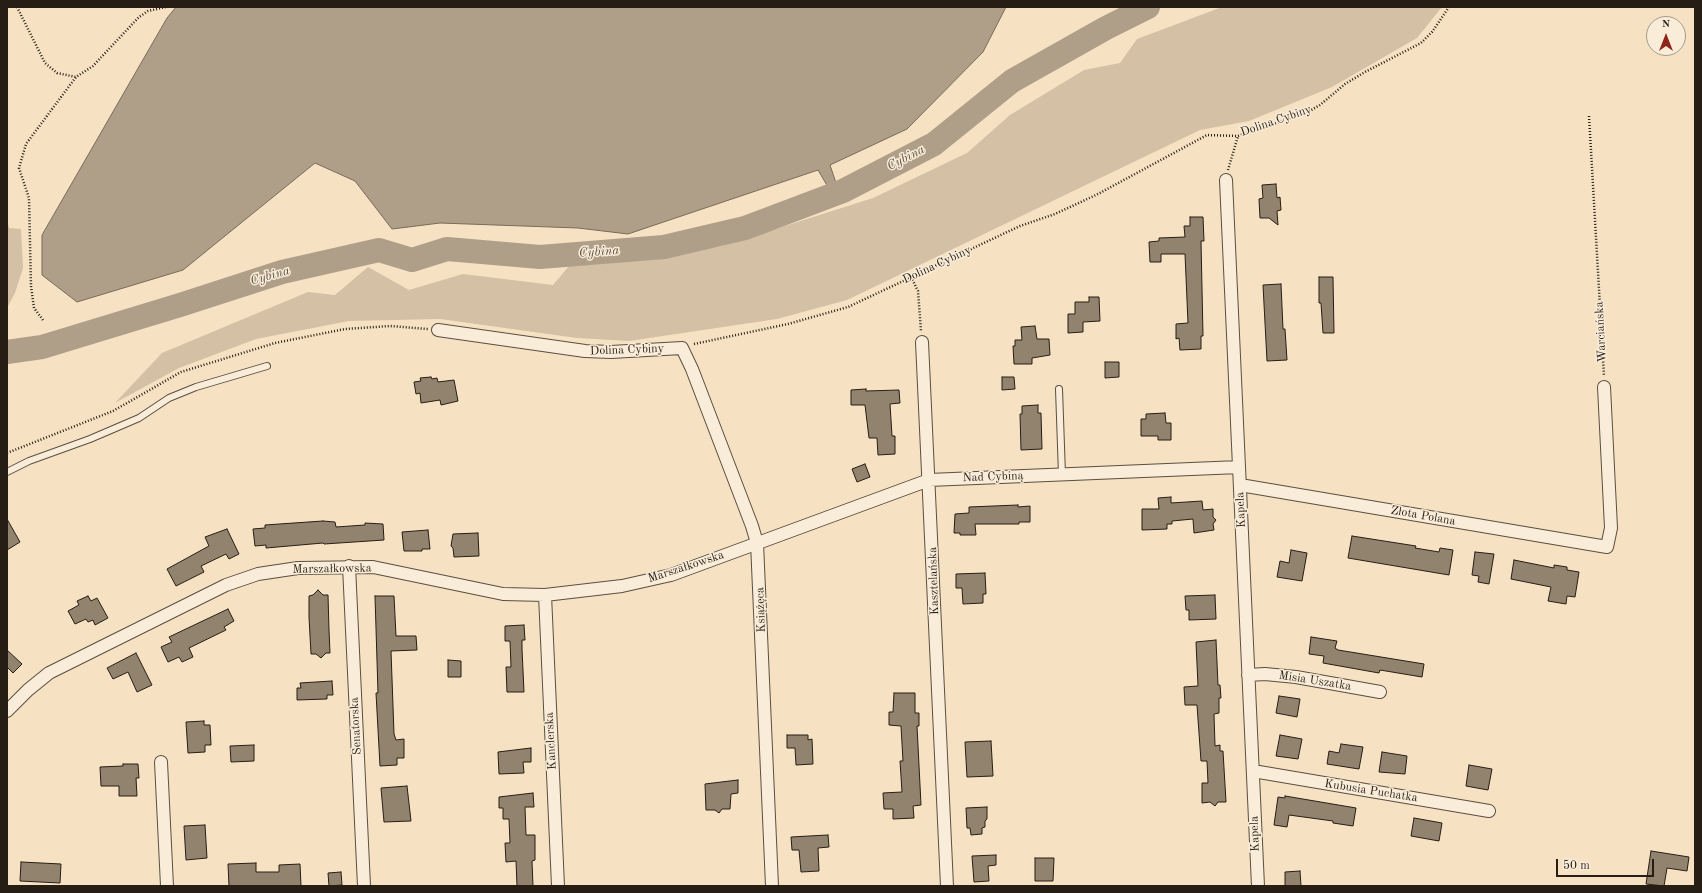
<!DOCTYPE html>
<html>
<head>
<meta charset="utf-8">
<style>
  body { margin:0 }
  #map { position:relative; width:1702px; height:893px; overflow:hidden; background:#f6e1c3; font-family:"Old Standard TT",serif }
  canvas { display:block }
  .frame { position:absolute; inset:0; border:8px solid #261e15; pointer-events:none }
  .north { position:absolute; left:1646px; top:16px; width:40px; height:40px; box-sizing:border-box; background:#f9ecd8; border:1px solid #a59a8a; border-radius:50%; rotate:0deg; font-size:11px; font-weight:700; line-height:16px; text-align:center; color:#261e15 }
  .north::after { content:''; display:block; margin:auto; width:14px; height:18px; background:#8f2418; clip-path:polygon(50% 0,100% 100%,50% 72%,0 100%) }
  .scale { position:absolute; left:1556px; top:859px; width:98px; height:18px; box-sizing:border-box; border:2px solid #261e15; border-top:0; padding-left:5px; font-size:12px; line-height:14px; white-space:nowrap; color:#261e15; -webkit-text-stroke:3px #f9ecd8; paint-order:stroke }
</style>
</head>
<body>
<div id="map">
<canvas width="1702" height="893"></canvas>
<div class="frame"></div>
<div class="north">N</div>
<div class="scale">50 m</div>
</div>
<script>
const context = document.querySelector('canvas').getContext('2d');
context.lineJoin = 'round';
function fillPath(path, color) { context.fillStyle = color; context.fill(path, 'evenodd'); }
const poly = rows => new Path2D(rows.map(r => 'M' + r).join(''));
function stroke(path, color, width, dash) { context.strokeStyle = color; context.lineWidth = width; context.lineCap = dash ? 'butt' : 'round'; context.setLineDash(dash || []); context.stroke(path); }
function write(font, color, halo, rows, align = 'center') {
  context.font = font + ' "Old Standard TT",serif'; context.lineWidth = 3; context.setLineDash([]); context.textBaseline = 'middle'; context.strokeStyle = halo; context.fillStyle = color; for (const [text, x, y, turn = 0] of rows) {
    context.save(); context.translate(x, y); context.rotate((+turn || 0) * Math.PI / 180); context.textAlign = isNaN(turn) ? turn : align; if (halo) context.strokeText(text, 0, 0); context.fillText(text, 0, 0); context.restore();
  }
}
fillPath(poly([
  [1222,7,1442,7,1417,38,1332,87,1249,121,1200,130,847,300,777,319,629,341,577,338,440,319,349,321,256,339,179,368,115,403,162,353,308,292,335,295,368,267,409,290,463,274,553,285,569,266,722,246,873,198,967,153,1010,115,1084,70,1120,63,1137,39],
  [7,220,9,228,21,229,23,268,15,293,7,308]
]), '#d3c0a5');
const water = poly([
  [176,7,1006,7,983,52,907,129,830,165,836,183,828,187,818,170,628,234,578,228,440,223,392,229,355,181,315,163,183,270,77,302,42,275,42,235,167,18,176,7]
]);
fillPath(water, '#af9f88');
stroke(water, '#786b5a', 1);
stroke(poly([
  [7,352,42,347,180,305,282,272,379,250,412,260,447,249,540,257,664,247,745,228,843,191,934,144,1012,81,1106,28,1148,7]
]), '#af9f88', 24);
const building = poly([
  [1276,184,1277,198,1280,197,1281,210,1277,211,1278,225,1269,218,1260,218,1259,199,1263,198,1262,185,1276,184],
  [1190,217,1203,217,1204,241,1201,241,1203,336,1201,336,1201,349,1180,350,1179,338,1176,339,1176,324,1188,323,1185,254,1161,254,1161,262,1150,262,1149,242,1159,241,1159,238,1185,237,1184,226,1190,226,1190,217],
  [1319,277,1333,277,1334,333,1323,333,1321,303,1319,303,1319,277],
  [1281,284,1283,329,1285,329,1287,360,1267,361,1263,285,1281,284],
  [1089,297,1099,297,1100,321,1083,322,1083,332,1068,333,1068,314,1075,314,1075,302,1089,302,1089,297],
  [1035,326,1037,339,1049,339,1050,355,1032,358,1032,364,1014,364,1013,346,1015,346,1015,340,1022,340,1021,327,1035,326],
  [1105,362,1119,362,1119,377,1105,378,1105,362],
  [431,377,432,379,437,378,438,382,454,380,458,401,441,405,440,400,421,403,420,393,416,394,414,382,421,381,420,378,431,377],
  [1002,377,1014,377,1015,389,1002,390,1002,377],
  [866,389,866,391,899,390,900,403,890,404,892,436,895,436,895,454,878,455,877,438,869,438,865,405,851,405,851,390,866,389],
  [1038,405,1038,413,1041,413,1042,449,1021,450,1020,414,1022,414,1022,406,1038,405],
  [1165,413,1166,423,1171,423,1171,440,1158,440,1158,436,1141,436,1141,419,1146,419,1146,414,1165,413],
  [865,464,870,477,857,482,852,469,865,464],
  [1171,497,1171,503,1202,501,1203,510,1213,509,1213,517,1216,520,1213,524,1214,530,1194,533,1193,519,1172,521,1172,524,1167,524,1167,529,1142,530,1142,509,1159,509,1158,498,1171,497],
  [1018,505,1018,507,1030,506,1030,522,1019,522,1019,524,975,524,976,535,960,535,960,533,954,533,955,514,969,513,969,507,1018,505],
  [7,519,20,542,7,550,7,519],
  [323,521,335,522,336,527,365,525,365,523,383,524,384,540,324,544,323,543,266,548,266,545,255,546,253,529,265,528,265,525,323,521],
  [227,529,239,554,229,559,226,554,201,566,204,572,176,586,167,569,209,546,205,537,227,529],
  [428,530,430,549,422,549,422,551,404,551,402,532,428,530],
  [478,533,479,556,454,557,453,548,451,546,453,534,478,533],
  [1352,536,1416,546,1415,548,1439,552,1440,548,1453,550,1449,575,1348,558,1352,536],
  [1291,550,1307,553,1302,581,1277,577,1280,561,1289,563,1291,550],
  [1475,552,1494,554,1489,584,1478,582,1479,576,1472,575,1475,552],
  [1514,560,1554,568,1554,565,1567,567,1567,570,1579,572,1575,597,1567,596,1566,604,1548,601,1551,587,1511,579,1514,560],
  [985,573,986,594,983,594,983,603,963,604,962,588,956,588,956,574,985,573],
  [318,590,323,595,328,595,329,630,330,653,326,653,321,658,316,654,311,654,309,617,309,596,313,595,318,590],
  [1215,595,1216,619,1189,620,1189,610,1186,610,1185,596,1215,595],
  [88,596,91,601,97,598,108,618,95,625,93,620,88,622,86,619,75,624,68,611,79,605,77,601,88,596],
  [375,596,394,596,396,636,416,636,417,650,391,651,394,734,396,740,404,739,404,758,397,758,397,765,380,766,376,693,378,693,375,596],
  [228,609,234,621,224,627,226,630,189,648,193,657,182,662,179,657,168,662,161,647,172,642,169,637,228,609],
  [524,625,525,640,522,640,522,649,524,692,507,692,506,667,511,667,510,641,505,641,505,626,524,625],
  [1311,637,1337,641,1335,648,1338,650,1424,664,1422,677,1380,670,1379,673,1323,663,1324,656,1309,654,1311,637],
  [1216,640,1218,685,1220,685,1221,698,1219,698,1219,713,1214,714,1215,746,1220,745,1220,751,1223,751,1226,802,1218,802,1215,806,1210,802,1202,803,1202,783,1208,783,1207,761,1201,761,1197,705,1185,705,1184,687,1198,686,1196,642,1216,640],
  [7,650,22,664,13,673,7,667,7,650],
  [136,653,152,685,137,692,128,672,113,679,107,668,136,653],
  [448,660,461,661,461,677,448,677,448,660],
  [332,681,333,695,327,695,327,699,297,700,297,688,301,688,300,683,332,681],
  [894,693,915,693,915,713,919,713,919,726,917,726,921,805,913,806,914,818,893,819,893,809,884,809,883,793,902,792,900,761,903,761,901,726,889,725,889,712,893,712,894,693],
  [1279,696,1300,699,1297,717,1276,713,1279,696],
  [204,721,204,725,210,725,211,745,205,745,205,752,188,753,186,722,204,721],
  [787,735,808,735,808,740,812,739,813,764,796,765,795,748,787,748,787,735],
  [1280,735,1302,739,1298,759,1276,756,1280,735],
  [991,741,993,776,967,777,965,742,991,741],
  [1341,744,1363,747,1359,769,1327,764,1329,751,1339,753,1341,744],
  [254,745,254,761,231,762,230,746,254,745],
  [531,748,531,762,523,762,524,773,499,774,498,752,531,748],
  [1382,752,1407,756,1405,774,1379,772,1382,752],
  [123,764,138,764,139,778,136,778,137,796,119,796,119,786,101,786,100,767,123,766,123,764],
  [1469,765,1492,769,1488,790,1466,786,1469,765],
  [738,780,738,793,731,794,730,809,722,809,719,813,715,810,706,810,705,784,738,780],
  [407,786,411,821,384,822,381,788,407,786],
  [533,793,534,807,525,807,526,835,535,835,535,860,532,861,533,886,517,886,516,861,506,862,505,843,510,843,509,819,503,819,503,808,499,808,499,797,533,793],
  [1285,796,1356,808,1353,826,1333,823,1333,821,1289,815,1287,827,1274,825,1278,797,1285,798,1285,796],
  [987,807,987,819,985,821,985,827,982,828,982,834,971,835,970,828,967,828,966,808,987,807],
  [1414,818,1442,823,1439,841,1411,836,1414,818],
  [205,825,207,858,186,860,184,826,205,825],
  [828,835,829,847,818,848,819,871,801,872,799,850,792,850,791,837,828,835],
  [1651,851,1689,857,1687,871,1667,868,1664,886,1646,884,1651,851],
  [996,855,996,865,988,866,989,881,974,882,972,856,996,855],
  [1035,858,1054,858,1053,881,1035,881,1035,858],
  [21,862,61,864,60,883,20,881,21,862],
  [256,863,256,872,279,872,279,865,300,864,301,886,229,886,228,864,256,863],
  [1300,871,1301,886,1285,886,1285,872,1300,871],
  [341,872,342,885,329,886,328,873,341,872]
]);
fillPath(building, '#92836f');
stroke(building, '#261e15', 1);
const lane = poly([
  [1059,389,1062,475],
  [7,472,29,461,90,439,139,418,169,398,196,387,267,366]
]);
const street = poly([
  [1226,180,1258,886],
  [438,330,585,351,611,352,682,348,692,369,752,526,757,543,772,886],
  [922,342,947,886],
  [1240,485,1607,547,1611,528,1604,387],
  [349,566,364,886],
  [545,595,558,886],
  [1248,675,1265,674,1296,677,1380,692],
  [7,711,28,690,49,673,226,585,258,574,298,568,373,567,503,594,545,595,622,586,671,575,929,480,1239,467],
  [161,762,167,886],
  [1253,771,1489,811]
]);
stroke(lane, '#5a4f40', 8);
stroke(street, '#5a4f40', 14);
stroke(poly([
  [17,7,45,63,57,73,76,77],
  [1589,116,1604,376],
  [1228,170,1238,136],
  [911,277,918,291,921,331],
  [43,320,34,308,31,286,29,198,19,168,26,144,76,77,93,66,139,17,148,11,166,7],
  [694,344,788,324,848,307,1020,226,1055,214,1098,194,1207,135,1238,136,1306,113,1320,105,1345,84,1365,72,1421,43,1432,32,1449,7],
  [7,453,113,411,181,372,275,343,345,329,390,326,428,329]
]), '#261e15', 2.5, [1, 2]);
stroke(lane, '#f9ecd8', 6);
stroke(street, '#f9ecd8', 12);
write('12px', '#261e15', '#f9ecd8', [
  ["Dolina Cybiny",1276,121,-19],
  ["Dolina Cybiny",937,265,-25],
  ["Warciańska",1601,332,-93],
  ["Dolina Cybiny",627,350,-2],
  ["Nad Cybiną",993,477,-2],
  ["Kapela",1241,510,-93],
  ["Złota Polana",1423,516,10],
  ["Marszałkowska",686,567,-18],
  ["Marszałkowska",332,569,-1],
  ["Kasztelańska",934,581,-92],
  ["Książęca",761,610,-92],
  ["Misia Uszatka",1315,681,9],
  ["Senatorska",356,726,-93],
  ["Kanclerska",551,741,-93],
  ["Kubusia Puchatka",1371,791,9],
  ["Kapela",1255,834,-92]
]);
write('italic 13px', '#5d5243', '#f9ecd8', [
  ["Cybina",906,158,-27],
  ["Cybina",599,252,-4],
  ["Cybina",270,276,-16]
]);
</script>
</body>
</html>
